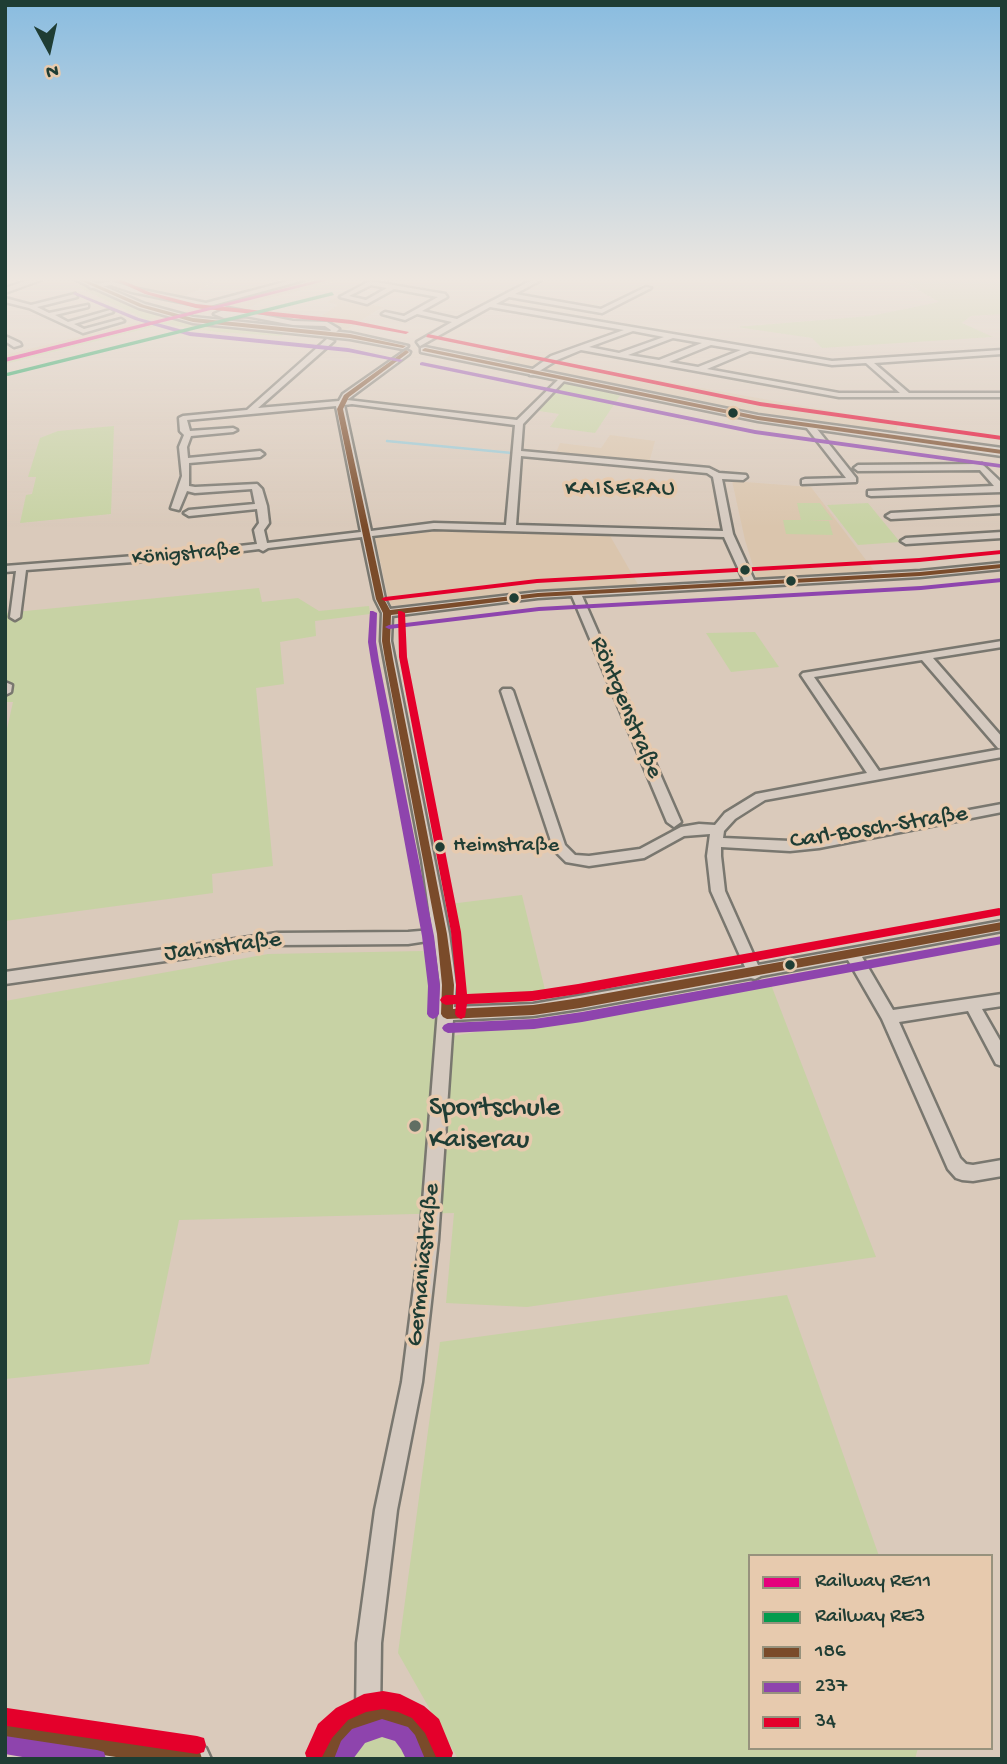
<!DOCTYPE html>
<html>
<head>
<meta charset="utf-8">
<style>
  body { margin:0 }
  #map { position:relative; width:1007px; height:1764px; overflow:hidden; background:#dacabb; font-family:"Gochi Hand",sans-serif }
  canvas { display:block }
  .frame { position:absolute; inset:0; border:7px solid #1f3d34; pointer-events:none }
  .legend { position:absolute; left:748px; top:1554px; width:245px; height:196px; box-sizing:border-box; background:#e7caae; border:2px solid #97927d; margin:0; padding:9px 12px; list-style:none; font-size:21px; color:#1f3d34 }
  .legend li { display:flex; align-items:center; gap:14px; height:35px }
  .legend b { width:35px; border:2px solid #97927d }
  .north { position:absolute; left:14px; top:14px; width:70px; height:70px; -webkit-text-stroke:5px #e7caae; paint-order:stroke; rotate:172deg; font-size:19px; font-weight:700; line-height:28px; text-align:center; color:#1f3d34 }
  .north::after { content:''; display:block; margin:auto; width:24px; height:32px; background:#1f3d34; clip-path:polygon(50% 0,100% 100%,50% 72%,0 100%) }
</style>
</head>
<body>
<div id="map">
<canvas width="1007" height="1764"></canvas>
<div class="frame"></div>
<ul class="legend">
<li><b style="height:9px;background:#e5007d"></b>Railway RE11</li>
<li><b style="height:9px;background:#039c4e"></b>Railway RE3</li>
<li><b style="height:9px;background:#7a4b2a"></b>186</li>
<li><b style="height:9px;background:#8e44ad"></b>237</li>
<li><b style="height:9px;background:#e4002b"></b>34</li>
</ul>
<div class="north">N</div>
</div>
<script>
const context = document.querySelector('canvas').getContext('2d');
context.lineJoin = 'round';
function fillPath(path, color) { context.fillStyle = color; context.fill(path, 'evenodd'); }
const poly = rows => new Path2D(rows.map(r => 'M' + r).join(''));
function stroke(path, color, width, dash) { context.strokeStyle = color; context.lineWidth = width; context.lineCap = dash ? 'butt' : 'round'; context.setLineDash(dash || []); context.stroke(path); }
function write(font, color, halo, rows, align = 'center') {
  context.font = font + ' "Gochi Hand",sans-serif'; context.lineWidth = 7; context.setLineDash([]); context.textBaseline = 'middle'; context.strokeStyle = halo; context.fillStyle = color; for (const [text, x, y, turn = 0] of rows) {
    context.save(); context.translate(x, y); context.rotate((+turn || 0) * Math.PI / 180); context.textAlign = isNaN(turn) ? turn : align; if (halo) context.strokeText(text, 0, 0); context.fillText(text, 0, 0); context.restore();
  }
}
fillPath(poly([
  [88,280,219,280,182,297,130,288,123,283],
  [316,280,340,280,266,299,242,311,223,308,189,316,175,313],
  [336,297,383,307,344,331,335,324,315,320,338,305,327,302],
  [163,316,177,319,5,362,5,355],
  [511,354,898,423,896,434,709,405,501,362],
  [610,435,655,441,649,463,555,455,560,443,601,448],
  [732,481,811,487,875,572,757,579,745,540],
  [475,528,609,534,640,588,513,595,390,606,375,537]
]), '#dac5ad');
fillPath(poly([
  [902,280,1002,280,1002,314,971,316,962,323,993,337,822,348,812,338,737,327,870,316,939,302],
  [80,284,132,307,163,316,147,320,78,287],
  [177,319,287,333,281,336,217,332,164,324,5,364,5,362],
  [565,383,621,394,595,433,550,427,559,414,539,411],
  [114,426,111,514,20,523,26,495,32,494,36,477,28,477,40,438,58,431],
  [797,503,820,503,833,520,808,520,829,521,833,535,786,534,783,520,801,520],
  [868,503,900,542,858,545,827,505],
  [259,588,262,602,298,598,319,611,369,606,370,614,315,621,316,636,280,642,284,684,256,688,273,866,212,874,213,893,5,921,5,738,13,702,5,702,5,613],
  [755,632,779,667,731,672,706,633],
  [522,895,547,998,474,1010,462,1007,458,1002,450,904],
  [423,951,437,980,435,1039,770,982,876,1257,527,1307,446,1303,454,1213,179,1220,149,1364,5,1379,5,1001,268,954],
  [787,1295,879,1556,750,1556,750,1748,918,1748,915,1759,458,1759,398,1653,440,1342],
  [384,1728,398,1733,410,1743,417,1759,337,1759,355,1736]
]), '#c7d2a4');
stroke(poly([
  [387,441,512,453]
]), '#9ac9d5', 2.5);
const minor = poly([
  [292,280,304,280,206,307,132,292,111,285,91,288,88,286,111,281,133,288,206,303,292,280],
  [532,280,541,280,515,294,601,309,646,287,651,288,602,313,509,297,496,304,832,361,1002,350,1002,354,874,363,909,393,1002,393,1002,397,839,397,581,350,557,360,533,375,530,375,530,371,551,356,624,330,490,307,420,346,417,342,452,322,417,314,405,320,382,314,385,312,404,316,438,297,394,289,367,304,340,297,370,281,445,294,447,297,422,311,457,319,532,280],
  [371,285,387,288,366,300,349,296,371,285],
  [633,331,664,337,619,353,589,347,633,331],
  [673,338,702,343,659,360,628,355,673,338],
  [711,345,741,350,698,367,669,362,711,345],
  [750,351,832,365,866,363,900,393,839,393,707,369,750,351],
  [75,294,77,297,37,307,49,313,88,305,88,307,55,315,68,322,110,310,113,312,74,324,84,329,121,319,124,321,83,333,29,308,5,302,5,298,31,305,75,294],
  [228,308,293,321,327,322,339,329,332,336,328,334,331,330,325,326,293,325,246,316,224,318,214,314,228,308],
  [5,336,20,343,21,345,14,347,5,341,5,336],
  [327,339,334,341,258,408,339,401,343,394,406,350,410,352,409,354,347,400,517,420,561,377,564,377,564,381,523,424,521,451,709,468,719,473,746,475,747,477,743,480,722,479,733,534,754,580,920,571,1002,563,1002,569,920,577,582,596,681,822,674,827,667,822,572,596,538,598,392,616,391,641,449,934,456,985,454,1007,533,1004,745,967,711,891,707,856,710,834,684,836,644,858,589,866,566,862,554,850,501,691,503,689,511,689,513,691,565,845,575,855,589,856,640,849,681,827,699,824,715,825,725,813,756,794,867,773,801,675,803,673,1002,641,1002,647,933,658,1002,737,1002,749,998,748,922,660,814,677,879,771,1002,749,1002,757,765,800,735,819,724,831,723,838,790,841,819,838,1002,804,1002,812,819,848,790,851,721,847,721,856,725,891,758,965,1002,921,1002,931,862,957,893,1010,1002,994,1002,1006,982,1009,1002,1044,1002,1066,996,1064,968,1011,899,1022,960,1158,966,1164,973,1165,1002,1160,1002,1176,973,1181,962,1180,956,1178,948,1169,882,1019,848,960,761,976,755,979,751,978,580,1009,533,1016,453,1020,438,1240,422,1382,397,1510,381,1643,380,1716,377,1725,368,1728,359,1725,356,1716,357,1643,375,1510,402,1382,420,1240,440,985,434,940,408,944,277,945,5,984,5,972,277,933,408,932,432,930,422,860,381,641,382,613,375,599,362,537,268,548,263,551,259,549,187,558,26,570,20,617,15,620,10,617,16,571,5,572,5,566,187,552,257,544,254,530,259,523,257,509,189,516,184,513,189,510,255,504,252,489,195,493,187,491,179,510,171,508,182,476,179,447,184,435,180,431,179,418,183,416,247,410,327,339],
  [352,404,515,425,506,525,434,523,371,531,344,405,352,404],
  [336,406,361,532,267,543,264,530,269,523,267,506,262,489,257,484,195,487,189,486,189,463,260,457,264,454,260,451,188,458,187,447,191,436,233,432,237,430,233,428,190,431,187,420,336,406],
  [521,456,707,473,713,477,723,531,516,525,521,456],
  [434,529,724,537,744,581,538,592,390,609,385,599,372,536,434,529],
  [807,424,813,424,856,478,856,482,802,484,802,480,805,479,846,478,807,428,807,424],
  [982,464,1002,483,1002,492,871,496,868,495,868,491,994,486,980,470,858,471,854,468,858,465,982,464],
  [1002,507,1002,513,891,519,886,516,891,513,1002,507],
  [1002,532,1002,538,906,544,901,541,906,538,1002,532],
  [5,682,12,685,11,692,5,695,5,682]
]);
const tertiary = poly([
  [28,280,41,280,5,293,5,288,28,280],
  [382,1699,396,1701,420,1712,431,1723,447,1759,415,1759,409,1745,398,1734,382,1729,362,1736,343,1759,311,1759,325,1729,340,1714,368,1701,382,1699],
  [5,1716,195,1743,206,1748,211,1759,88,1759,5,1746,5,1716]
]);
const secondary = poly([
  [76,280,89,280,145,304,193,317,350,333,408,346,403,349,350,339,193,323,139,308,76,280],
  [425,347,758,415,1002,448,1002,456,758,421,421,352,421,348,425,347]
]);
stroke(minor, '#79776f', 5);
stroke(tertiary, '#79776f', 5);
stroke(secondary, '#79776f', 5);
fillPath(minor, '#d5cac0');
fillPath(tertiary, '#d5cac0');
fillPath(secondary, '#d5cac0');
fillPath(poly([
  [79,280,86,280,144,305,193,318,350,334,406,346,403,348,350,338,193,322,140,307,79,280],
  [425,348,758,416,1002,450,1002,454,758,420,423,351,422,350,425,348],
  [406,350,409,352,408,353,349,397,343,409,384,599,390,610,538,593,920,572,1002,564,1002,568,920,576,538,597,391,615,390,641,393,659,447,934,454,985,453,1009,533,1005,580,998,1002,922,1002,930,580,1008,533,1015,447,1019,443,1017,441,1014,442,985,437,934,385,659,382,641,383,613,376,599,337,409,344,395,406,350],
  [382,1705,396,1707,416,1716,427,1727,440,1759,421,1759,413,1741,402,1730,394,1725,382,1723,370,1725,358,1732,343,1747,337,1759,318,1759,329,1733,344,1718,368,1707,382,1705],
  [5,1722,193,1750,200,1752,202,1759,129,1759,5,1740,5,1722]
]), '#7a4b2a');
fillPath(poly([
  [75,292,139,318,190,332,348,348,403,360,400,362,348,352,190,336,135,320,73,294,75,292],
  [422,362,755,430,1000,464,1002,464,1002,468,755,434,420,365,420,363,422,362],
  [1002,578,1002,582,921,590,539,611,389,629,385,627,389,625,539,607,921,586,1002,578],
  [370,611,373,611,377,613,376,642,379,661,434,936,440,986,439,1014,437,1017,433,1019,429,1017,427,1014,428,986,422,936,371,661,368,642,370,611],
  [1002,936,1002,944,582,1022,534,1029,448,1033,444,1031,442,1028,444,1025,448,1023,534,1019,582,1012,1002,936],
  [382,1719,408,1727,415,1735,425,1759,406,1759,401,1749,395,1741,382,1737,365,1743,353,1759,334,1759,341,1741,352,1729,382,1719],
  [5,1736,97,1750,104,1752,106,1759,34,1759,5,1754,5,1736]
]), '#8e44ad');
fillPath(poly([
  [115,280,122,280,149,292,196,304,351,320,409,332,406,334,351,324,196,308,145,294,115,280],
  [428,334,760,402,1002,436,1002,440,760,406,426,337,428,334],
  [1002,550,1001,554,919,562,537,583,385,601,381,599,385,597,537,579,919,558,1002,550],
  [398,611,401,611,405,613,407,657,461,932,467,994,532,991,578,984,999,908,1002,909,1002,915,578,994,532,1001,467,1004,465,1017,461,1019,457,1017,455,1014,456,1004,446,1005,442,1003,440,1000,442,997,446,995,456,995,456,984,451,932,399,657,398,611],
  [383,1691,400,1694,424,1706,439,1719,453,1753,451,1759,437,1759,425,1733,412,1718,398,1712,383,1709,366,1712,348,1720,332,1738,321,1759,307,1759,305,1753,318,1724,336,1708,364,1694,383,1691],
  [7,1708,197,1736,204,1738,206,1745,204,1752,197,1754,7,1726,5,1725,5,1709,7,1708]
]), '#e4002b');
fillPath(poly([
  [318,280,329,280,5,362,5,358,318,280]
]), '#e5007d');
fillPath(poly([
  [332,292,334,295,8,376,5,375,6,373,332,292]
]), '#039c4e');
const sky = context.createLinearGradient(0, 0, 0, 527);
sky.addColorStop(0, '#89bce0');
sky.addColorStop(0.53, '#eee7e0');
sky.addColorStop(1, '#eee7e000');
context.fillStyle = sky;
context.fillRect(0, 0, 1007, 527);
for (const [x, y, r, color] of [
  [733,413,6,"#1f3d34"],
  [745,570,6,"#1f3d34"],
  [791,581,6,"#1f3d34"],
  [514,598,6,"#1f3d34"],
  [440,847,6,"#1f3d34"],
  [790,965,6,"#1f3d34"],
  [415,1126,7,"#606e63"]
]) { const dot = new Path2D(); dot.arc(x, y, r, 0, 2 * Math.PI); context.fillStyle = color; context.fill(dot); stroke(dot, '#e7caae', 2.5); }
write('21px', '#1f3d34', '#e7caae', [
  ["Königstraße",186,555,-5]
]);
write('22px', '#1f3d34', '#e7caae', [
  ["Heimstraße",453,847]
], 'left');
context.letterSpacing = '2px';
write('23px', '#1f3d34', '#e7caae', [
  ["KAISERAU",621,490]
]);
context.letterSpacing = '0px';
write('24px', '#1f3d34', '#e7caae', [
  ["Röntgenstraße",625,708,67],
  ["Carl-Bosch-Straße",879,829,-9],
  ["Jahnstraße",223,948,-7],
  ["Germaniastraße",425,1265,-84]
]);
write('28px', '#1f3d34', '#e7caae', [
  ["Sportschule",429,1110],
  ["Kaiserau",429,1142]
], 'left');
</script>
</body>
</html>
